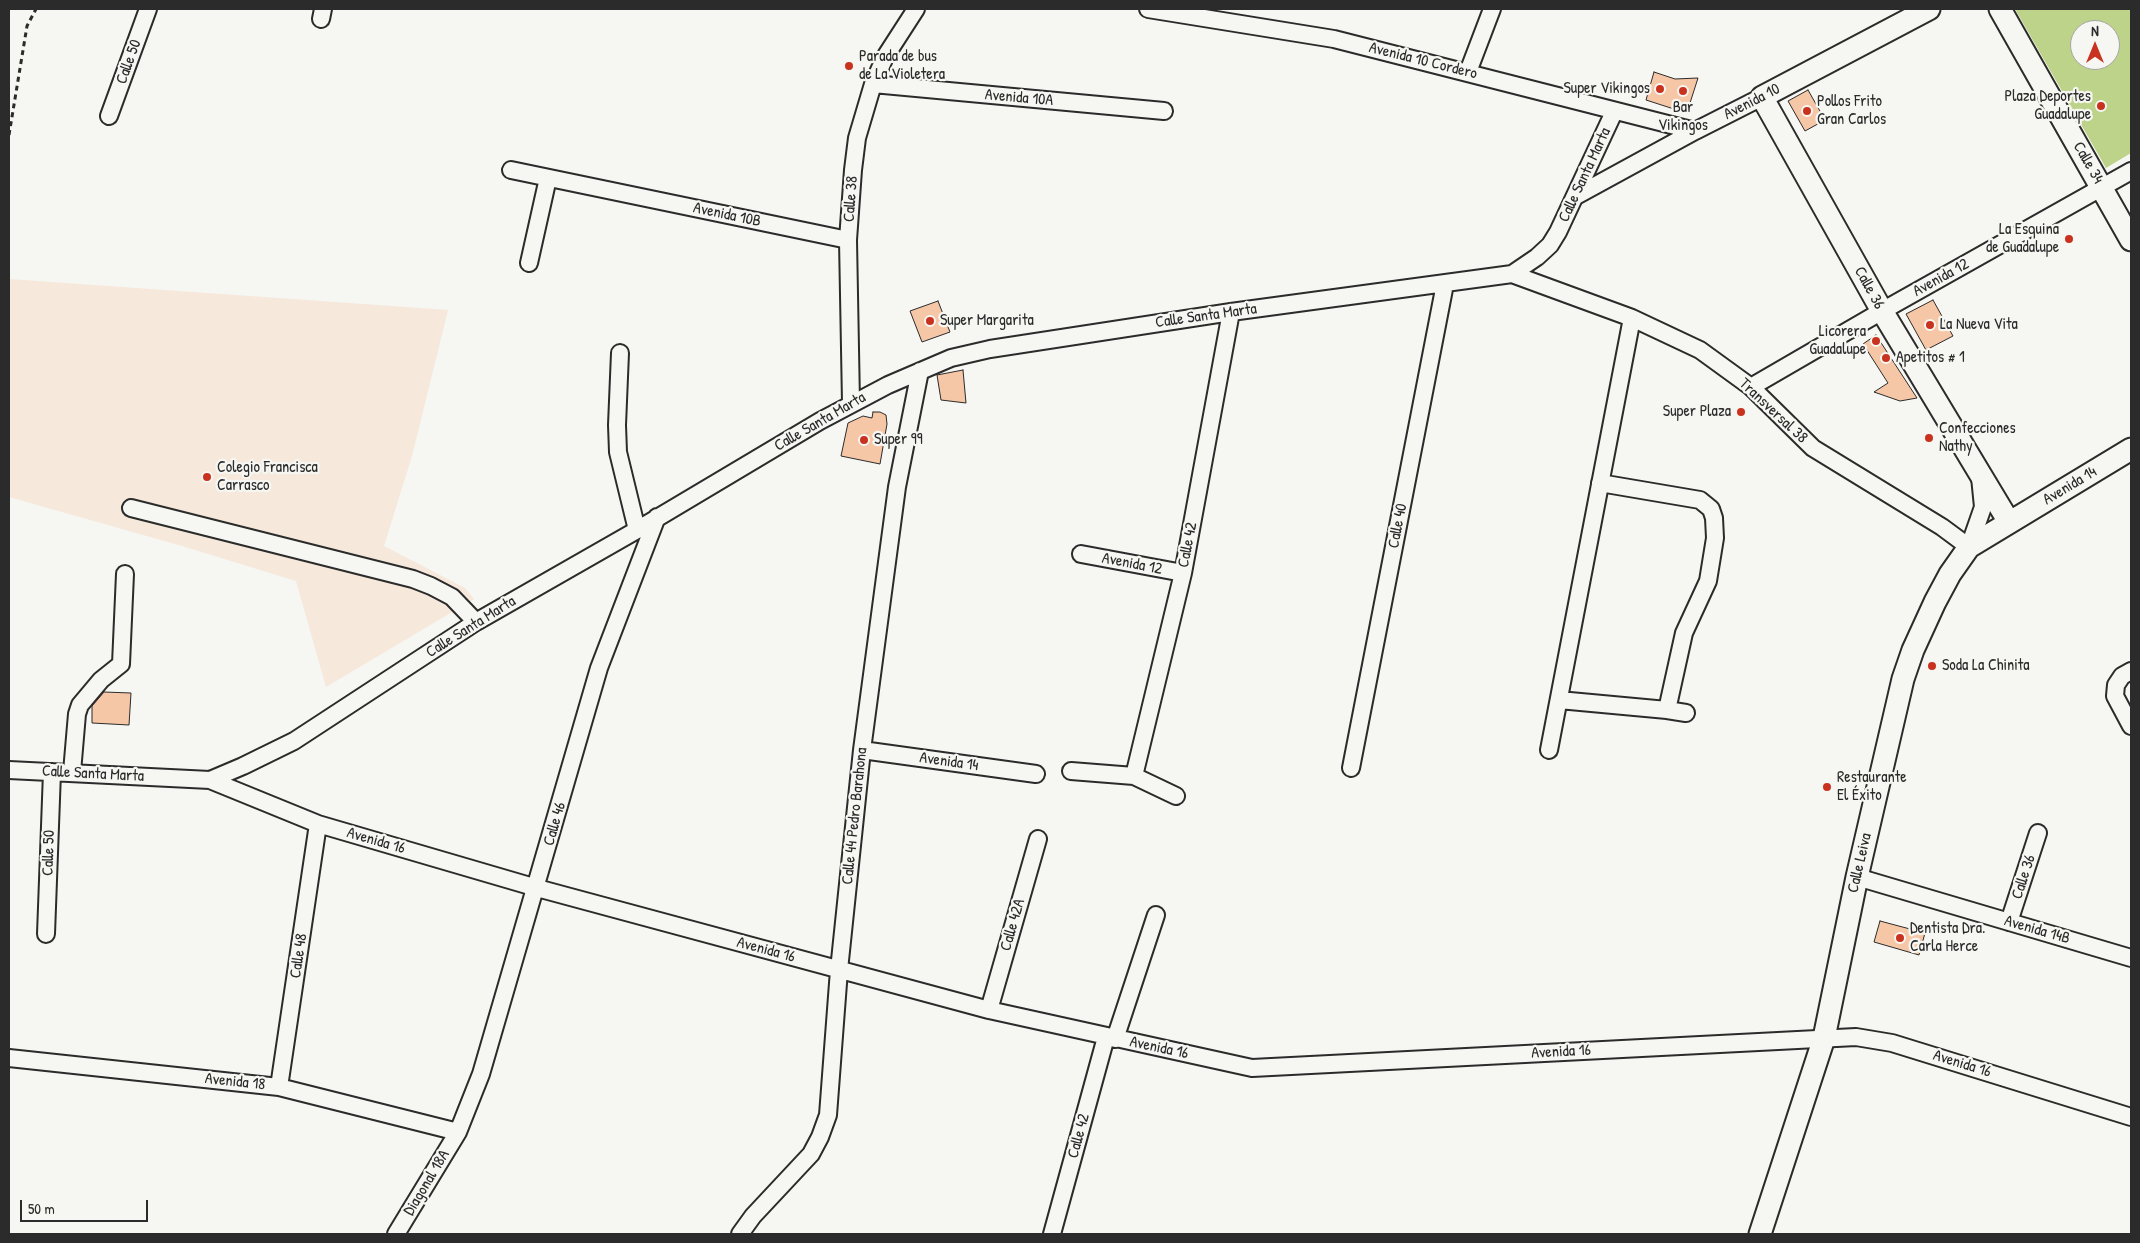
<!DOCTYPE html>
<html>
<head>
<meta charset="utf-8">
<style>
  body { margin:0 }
  #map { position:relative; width:2140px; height:1243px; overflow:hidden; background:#f6f6f2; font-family:"Patrick Hand",sans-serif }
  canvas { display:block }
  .frame { position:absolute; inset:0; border:10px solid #2b2b2b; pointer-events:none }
  .north { position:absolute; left:2070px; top:20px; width:50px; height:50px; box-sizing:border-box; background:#f6f6f2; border:1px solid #a5a5a2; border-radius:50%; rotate:0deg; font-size:14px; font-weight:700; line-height:20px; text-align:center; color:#2b2b2b }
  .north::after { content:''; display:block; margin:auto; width:18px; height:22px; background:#c8321e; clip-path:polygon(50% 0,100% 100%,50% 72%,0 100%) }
  .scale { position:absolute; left:20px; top:1200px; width:128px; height:22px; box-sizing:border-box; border:2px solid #2b2b2b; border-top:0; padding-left:6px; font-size:15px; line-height:18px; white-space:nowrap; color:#2b2b2b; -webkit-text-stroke:4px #f6f6f2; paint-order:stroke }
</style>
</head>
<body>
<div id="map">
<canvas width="2140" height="1243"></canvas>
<div class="frame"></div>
<div class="north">N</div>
<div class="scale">50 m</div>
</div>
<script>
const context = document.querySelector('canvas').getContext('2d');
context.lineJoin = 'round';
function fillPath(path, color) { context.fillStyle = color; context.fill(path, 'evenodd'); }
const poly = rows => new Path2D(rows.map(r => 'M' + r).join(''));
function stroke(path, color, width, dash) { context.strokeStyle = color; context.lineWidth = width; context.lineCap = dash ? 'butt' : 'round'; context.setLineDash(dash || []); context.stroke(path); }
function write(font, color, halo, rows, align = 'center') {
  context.font = font + ' "Patrick Hand",sans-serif'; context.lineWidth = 4.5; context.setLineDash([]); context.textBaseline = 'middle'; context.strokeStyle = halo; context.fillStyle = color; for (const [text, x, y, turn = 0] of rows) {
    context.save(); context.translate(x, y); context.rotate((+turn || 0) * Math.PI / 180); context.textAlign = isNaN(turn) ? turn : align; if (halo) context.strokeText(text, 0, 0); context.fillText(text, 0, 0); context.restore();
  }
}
fillPath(poly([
  [9,279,448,310,412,456,384,546,465,588,474,599,326,687,296,581,182,546,9,497]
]), '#f6e8db');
fillPath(poly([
  [2015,9,2131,9,2131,153,2106,168],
  [2080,30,2110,30,2110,60,2080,60]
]), '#bcd389');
const building = poly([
  [1654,72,1675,79,1698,78,1690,103,1677,110,1646,100,1654,72],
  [1808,90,1825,120,1805,131,1788,101,1808,90],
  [1933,300,1953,336,1926,350,1906,314,1933,300],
  [938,301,950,332,922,342,910,311,938,301],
  [1876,335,1917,398,1900,401,1874,392,1888,383,1863,344,1876,335],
  [963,370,966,403,941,400,937,375,963,370],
  [873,412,880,412,886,415,887,424,880,464,841,456,848,423,863,416,872,418,873,412],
  [104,692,131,693,129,725,92,723,92,706,104,692],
  [1880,921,1925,933,1919,955,1874,942,1880,921]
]);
fillPath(building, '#f6c7a6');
stroke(building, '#2b2b2b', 1);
const minor = poly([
  [1148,9,1334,39,1695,131],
  [321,19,323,9],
  [1468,72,1492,9],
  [873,84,1164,111],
  [109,116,148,9],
  [511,170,848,240],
  [1576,196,1695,131,1762,97],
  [529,263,548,178],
  [1512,274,1632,318,1700,350,1751,387,1813,448,1942,527,1969,547,1983,507,1980,477],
  [620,353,617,425,618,452,637,530],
  [1751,387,1882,311,2131,171],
  [851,403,848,240,853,170,857,138,873,84,885,57,916,9],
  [131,508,413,579,431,586,452,597,476,622],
  [1081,554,1183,573],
  [2131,671,2122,676,2116,685,2115,696,2131,726],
  [1559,700,1667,710,1684,633,1708,581,1715,538,1714,518,1711,509,1700,500,1600,483],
  [1667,710,1686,713],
  [862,750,1036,774],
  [1549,750,1632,318],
  [1351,768,1445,284],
  [9,770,210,780,243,766,294,741,476,622,637,530,820,421,888,385,951,358,990,349,1231,312,1512,274,1537,257,1550,245,1558,232,1614,112],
  [1071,771,1134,776,1176,796],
  [72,772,77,714,80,705,101,680,121,664,125,574],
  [1134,776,1183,573,1231,312],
  [210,780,318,824,537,888,989,1010,1252,1068,1856,1037,1892,1043,2131,1117],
  [1857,877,2131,958],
  [2009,922,2038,833],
  [46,934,52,772],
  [989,1010,1038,839],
  [1115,1039,1156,915],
  [9,1058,279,1087,458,1132],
  [279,1087,318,824],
  [396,1234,458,1132,481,1074,599,668,657,517],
  [740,1234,753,1216,811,1154,820,1137,828,1115,839,970,862,750,897,487,920,371],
  [1052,1234,1106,1037]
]);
const major = poly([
  [1929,9,1762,97,1882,311,2009,522],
  [2000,9,2131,240],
  [1760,1234,1824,1038,1857,877,1903,679,1913,650,1935,602,1950,574,1969,547,2131,449]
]);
stroke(minor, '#2b2b2b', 20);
stroke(major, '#2b2b2b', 25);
stroke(poly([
  [9,135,27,26,36,9]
]), '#2b2b2b', 3, [5, 4]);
stroke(minor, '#f6f6f2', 16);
stroke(major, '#f6f6f2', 21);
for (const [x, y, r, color] of [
  [849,66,5,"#c8321e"],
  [1660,89,5,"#c8321e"],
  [1683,91,5,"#c8321e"],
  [2101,106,5,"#c8321e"],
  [1807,111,5,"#c8321e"],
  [2069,239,5,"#c8321e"],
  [930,321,5,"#c8321e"],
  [1930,325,5,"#c8321e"],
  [1876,341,5,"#c8321e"],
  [1886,358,5,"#c8321e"],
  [1741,412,5,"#c8321e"],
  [1929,438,5,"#c8321e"],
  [864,440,5,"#c8321e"],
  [207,477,5,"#c8321e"],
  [1932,666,5,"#c8321e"],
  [1827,787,5,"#c8321e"],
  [1900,938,5,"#c8321e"]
]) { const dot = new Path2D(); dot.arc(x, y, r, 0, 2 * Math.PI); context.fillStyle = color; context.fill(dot); stroke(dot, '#f6f6f2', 2); }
write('16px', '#2b2b2b', '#f6f6f2', [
  ["Parada de bus",859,57],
  ["de La Violetera",859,75],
  ["Super Vikingos",1650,89,"right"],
  ["Plaza Deportes",2091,97,"right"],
  ["Guadalupe",2091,115,"right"],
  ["Pollos Frito",1817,102],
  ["Gran Carlos",1817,120],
  ["Bar",1683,108,"center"],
  ["Vikingos",1683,126,"center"],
  ["La Esquina",2059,230,"right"],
  ["de Guadalupe",2059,248,"right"],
  ["Super Margarita",940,321],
  ["La Nueva Vita",1940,325],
  ["Licorera",1866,332,"right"],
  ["Guadalupe",1866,350,"right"],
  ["Apetitos # 1",1896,358],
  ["Super Plaza",1731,412,"right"],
  ["Confecciones",1939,429],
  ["Nathy",1939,447],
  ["Super 99",874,440],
  ["Colegio Francisca",217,468],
  ["Carrasco",217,486],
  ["Soda La Chinita",1942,666],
  ["Restaurante",1837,778],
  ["El Éxito",1837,796],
  ["Dentista Dra.",1910,929],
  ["Carla Herce",1910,947]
], 'left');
write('16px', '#2b2b2b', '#f6f6f2', [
  ["Avenida 10 Cordero",1423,61,14],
  ["Calle 50",129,62,-70],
  ["Avenida 10A",1019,98,5],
  ["Avenida 10",1752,102,-27],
  ["Calle 34",2088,163,60],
  ["Calle Santa Marta",1585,175,-65],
  ["Calle 38",851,199,-86],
  ["Avenida 10B",727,215,12],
  ["Avenida 12",1941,278,-29],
  ["Calle 36",1869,288,61],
  ["Calle Santa Marta",1206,316,-8],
  ["Transversal 38",1773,411,43],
  ["Calle Santa Marta",820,422,-30],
  ["Avenida 14",2070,486,-31],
  ["Calle 40",1398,526,-79],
  ["Calle 42",1188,545,-79],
  ["Avenida 12",1132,564,11],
  ["Calle Santa Marta",471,627,-32],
  ["Avenida 14",949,762,8],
  ["Calle Santa Marta",93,774,3],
  ["Calle 44 Pedro Barahona",855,816,-84],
  ["Calle 46",555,824,-74],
  ["Avenida 16",376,841,16],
  ["Calle 50",49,853,-88],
  ["Calle Leiva",1860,863,-77],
  ["Calle 36",2024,877,-72],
  ["Calle 42A",1013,925,-74],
  ["Avenida 14B",2037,930,16],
  ["Avenida 16",766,950,15],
  ["Calle 48",299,956,-82],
  ["Avenida 16",1159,1048,12],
  ["Avenida 16",1561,1052,-3],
  ["Avenida 16",1962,1064,17],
  ["Avenida 18",235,1082,6],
  ["Calle 42",1079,1136,-75],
  ["Diagonal 18A",427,1183,-59]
]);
</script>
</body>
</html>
